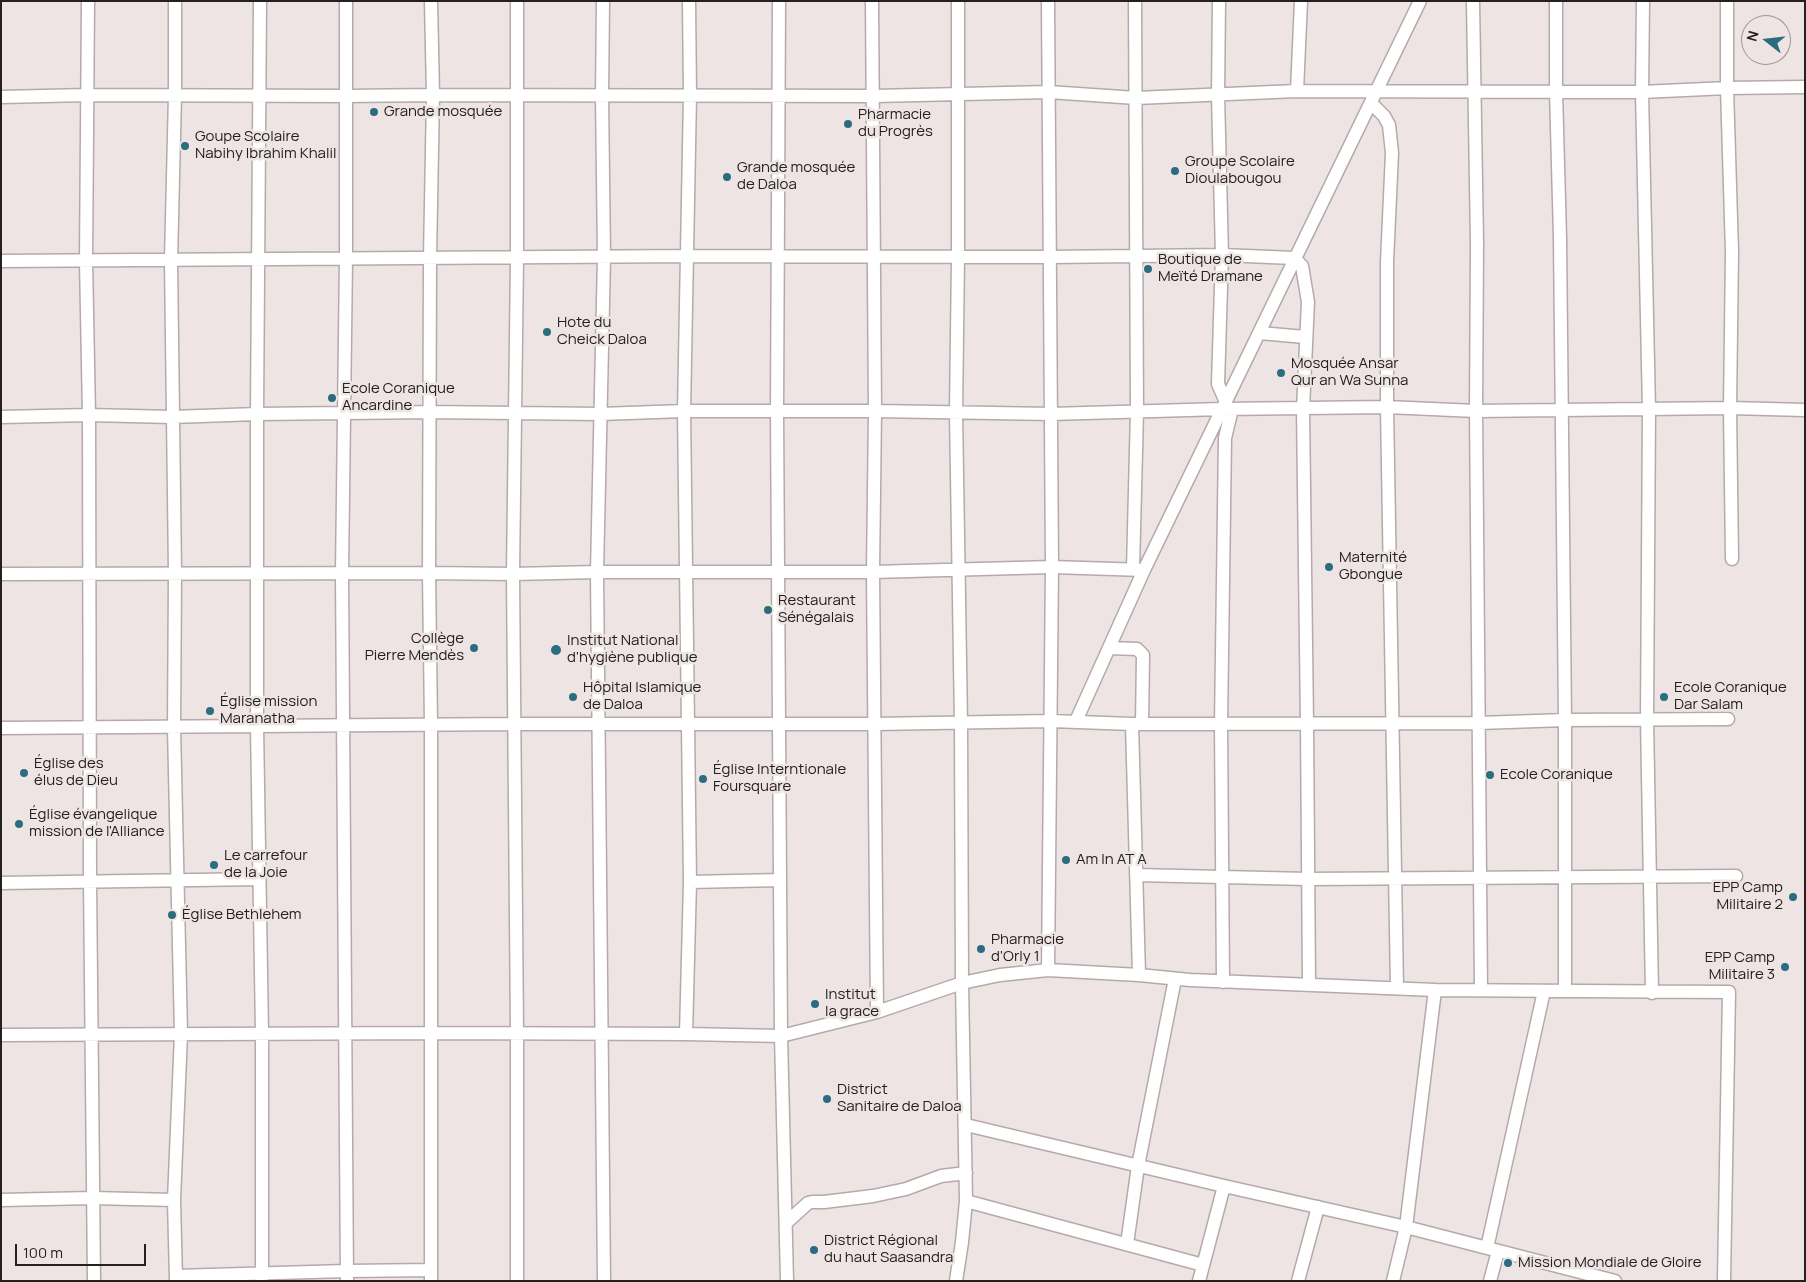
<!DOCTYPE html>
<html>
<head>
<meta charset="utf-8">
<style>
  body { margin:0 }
  #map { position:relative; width:1806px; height:1282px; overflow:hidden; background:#efe4e4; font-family:Manrope,sans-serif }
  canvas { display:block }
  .frame { position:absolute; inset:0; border:2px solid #242020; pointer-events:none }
  .north { position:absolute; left:1741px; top:15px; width:50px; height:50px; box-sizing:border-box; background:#efe4e4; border:1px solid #9e9696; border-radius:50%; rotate:286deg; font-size:14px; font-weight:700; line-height:20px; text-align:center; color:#242020 }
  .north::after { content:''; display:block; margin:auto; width:18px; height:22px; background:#2a6d7f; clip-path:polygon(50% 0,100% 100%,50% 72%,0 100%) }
  .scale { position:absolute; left:15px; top:1244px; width:131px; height:22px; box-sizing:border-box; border:2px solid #242020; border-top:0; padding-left:6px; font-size:15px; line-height:18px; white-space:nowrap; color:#242020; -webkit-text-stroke:4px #efe4e4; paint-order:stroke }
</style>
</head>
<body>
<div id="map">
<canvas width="1806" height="1282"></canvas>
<div class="frame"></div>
<div class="north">N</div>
<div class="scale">100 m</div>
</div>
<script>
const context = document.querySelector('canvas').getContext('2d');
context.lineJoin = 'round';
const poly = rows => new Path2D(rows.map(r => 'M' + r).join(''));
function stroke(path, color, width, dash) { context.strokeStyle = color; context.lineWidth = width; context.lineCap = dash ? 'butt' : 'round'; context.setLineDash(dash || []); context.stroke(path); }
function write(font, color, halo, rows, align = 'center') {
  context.font = font + ' Manrope,sans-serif'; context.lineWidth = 5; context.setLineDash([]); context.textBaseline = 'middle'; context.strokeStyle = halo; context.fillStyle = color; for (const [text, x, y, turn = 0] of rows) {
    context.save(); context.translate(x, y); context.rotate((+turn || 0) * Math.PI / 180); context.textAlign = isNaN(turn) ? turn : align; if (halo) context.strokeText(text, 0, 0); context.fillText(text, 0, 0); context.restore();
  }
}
const minor = poly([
  [88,1,86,261,89,415,90,880,94,1281],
  [175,1,175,95,171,260,175,573,174,728,181,1034,174,1200,176,1281],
  [260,1,257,414,257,725,262,1034,262,1281],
  [346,1,346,258,342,573,347,1281],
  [603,1,602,96,604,257,597,572,604,1281],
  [779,1,777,411,781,1036,787,1281],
  [872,1,875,411,873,572,877,1012],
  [1219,1,1218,95,1222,255,1218,384,1226,402],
  [1473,1,1477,243,1476,411,1481,990],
  [1556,1,1556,91,1560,238,1565,720,1565,991],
  [1643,1,1642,92,1649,409,1647,719,1652,993],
  [1727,1,1727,88,1732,252,1730,408,1732,559],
  [1297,91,1301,1],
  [1,97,87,95,346,96,433,95,874,96,1049,92,1136,98,1297,91,1642,92,1727,88,1805,87],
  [1371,103,1384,116,1389,125,1392,153,1387,262,1387,407,1397,988],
  [1,261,688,256,1050,257,1222,255,1294,258,1302,266,1308,302,1303,409,1307,724,1309,985],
  [1260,333,1305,337],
  [1,417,89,415,172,417,257,414,430,412,600,414,684,411,875,411,1051,414,1222,409,1387,407,1476,411,1730,408,1805,410],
  [1133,569,1137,411,1135,1],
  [1,574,429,573,513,574,597,572,873,572,1052,567,1144,570],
  [1109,648,1137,649,1143,655,1142,724],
  [1076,721,1144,570,1420,1],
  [1132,724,1139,975],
  [1,728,514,724,875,724,1051,721,1132,724,1479,723,1565,720,1728,719],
  [1136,875,1308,879,1736,876],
  [690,882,780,880],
  [1,883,259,879],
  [1048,970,1052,567,1048,1],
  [1223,982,1221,724,1225,438,1232,409],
  [686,1034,690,882,684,411,690,95,689,1],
  [1,1035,432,1033,686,1034,781,1036,877,1012,962,983,1000,975,1048,970,1139,975,1190,980,1435,990,1729,992,1724,1281],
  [966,1125,1224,1186,1406,1227,1615,1281],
  [1,1200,92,1198,174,1200],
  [966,1201,1203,1265],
  [786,1223,808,1203,812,1202,824,1202,873,1196,906,1189,941,1176,966,1173],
  [1127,1244,1138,1166,1175,979],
  [1487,1248,1544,991],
  [176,1276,346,1271,431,1270],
  [431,1281,431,725,429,573,430,258,433,95,431,1],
  [517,1281,517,1033,513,574,517,258,517,1],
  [956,1281,962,1242,966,1201,962,983,961,723,956,412,958,257,958,1],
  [1199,1281,1224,1186],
  [1298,1281,1318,1207],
  [1393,1281,1406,1227,1435,990],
  [1490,1281,1498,1251]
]);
stroke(minor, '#b4aaaa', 15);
stroke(minor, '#fff', 12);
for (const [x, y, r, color] of [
  [374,112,5,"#2a6d7f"],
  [848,124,5,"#2a6d7f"],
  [185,146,5,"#2a6d7f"],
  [1175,171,5,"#2a6d7f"],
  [727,177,5,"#2a6d7f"],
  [1148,269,5,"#2a6d7f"],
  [547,332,5,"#2a6d7f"],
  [1281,373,5,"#2a6d7f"],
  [332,398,5,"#2a6d7f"],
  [1329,567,5,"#2a6d7f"],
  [768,610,5,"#2a6d7f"],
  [474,648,5,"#2a6d7f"],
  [556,650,6,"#2a6d7f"],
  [573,697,5,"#2a6d7f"],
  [1664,697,5,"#2a6d7f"],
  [210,711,5,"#2a6d7f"],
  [24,773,5,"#2a6d7f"],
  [1490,775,5,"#2a6d7f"],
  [703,779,5,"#2a6d7f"],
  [19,824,5,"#2a6d7f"],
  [1066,860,5,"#2a6d7f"],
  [214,865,5,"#2a6d7f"],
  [1793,897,5,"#2a6d7f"],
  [172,915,5,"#2a6d7f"],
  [981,949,5,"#2a6d7f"],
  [1785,967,5,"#2a6d7f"],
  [815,1004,5,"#2a6d7f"],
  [827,1099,5,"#2a6d7f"],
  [814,1250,5,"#2a6d7f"],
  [1508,1263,5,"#2a6d7f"]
]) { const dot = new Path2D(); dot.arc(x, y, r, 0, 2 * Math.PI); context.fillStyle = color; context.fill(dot); stroke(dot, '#efe4e4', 2); }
write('15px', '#242020', '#efe4e4', [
  ["Grande mosquée",384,112],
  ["Pharmacie",858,115],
  ["du Progrès",858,132],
  ["Goupe Scolaire",195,137],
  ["Nabihy Ibrahim Khalil",195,154],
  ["Groupe Scolaire",1185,162],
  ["Dioulabougou",1185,179],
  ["Grande mosquée",737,168],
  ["de Daloa",737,185],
  ["Boutique de",1158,260],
  ["Meïté Dramane",1158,277],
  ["Hote du",557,323],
  ["Cheick Daloa",557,340],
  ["Mosquée Ansar",1291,364],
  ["Qur an Wa Sunna",1291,381],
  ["Ecole Coranique",342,389],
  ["Ancardine",342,406],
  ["Maternité",1339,558],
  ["Gbongue",1339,575],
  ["Restaurant",778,601],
  ["Sénégalais",778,618],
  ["Collège",464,639,"right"],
  ["Pierre Mendès",464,656,"right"],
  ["Institut National",567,641],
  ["d'hygiène publique",567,658],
  ["Hôpital Islamique",583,688],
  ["de Daloa",583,705],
  ["Ecole Coranique",1674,688],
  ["Dar Salam",1674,705],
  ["Église mission",220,702],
  ["Maranatha",220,719],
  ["Église des",34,764],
  ["élus de Dieu",34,781],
  ["Église Interntionale",713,770],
  ["Foursquare",713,787],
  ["Ecole Coranique",1500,775],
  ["Église évangelique",29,815],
  ["mission de l'Alliance",29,832],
  ["Le carrefour",224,856],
  ["de la Joie",224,873],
  ["Am In AT A",1076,860],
  ["EPP Camp",1783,888,"right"],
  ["Militaire 2",1783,905,"right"],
  ["Église Bethlehem",182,915],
  ["Pharmacie",991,940],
  ["d'Orly 1",991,957],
  ["EPP Camp",1775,958,"right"],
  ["Militaire 3",1775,975,"right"],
  ["Institut",825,995],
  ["la grace",825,1012],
  ["District",837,1090],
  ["Sanitaire de Daloa",837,1107],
  ["District Régional",824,1241],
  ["du haut Saasandra",824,1258],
  ["Mission Mondiale de Gloire",1518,1263]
], 'left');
</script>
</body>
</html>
